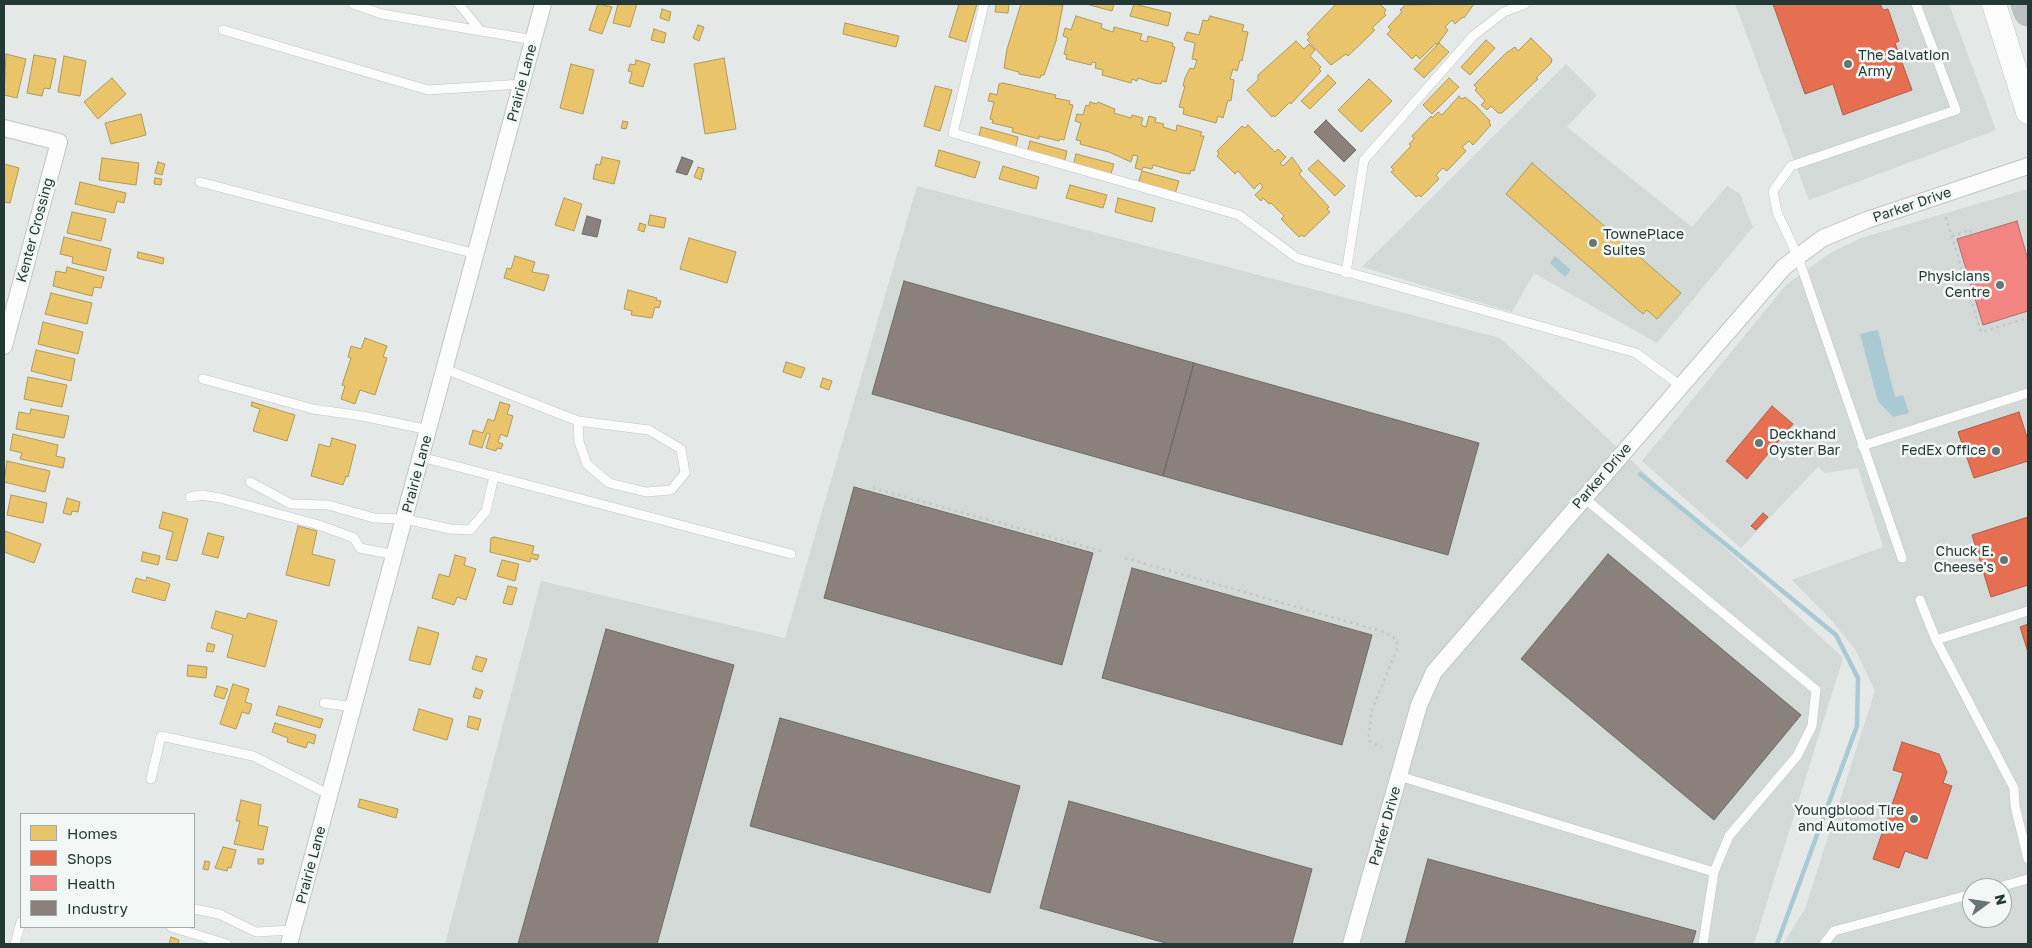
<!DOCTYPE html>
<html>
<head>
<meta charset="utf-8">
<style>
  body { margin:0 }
  #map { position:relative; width:2032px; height:948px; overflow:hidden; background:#e4e8e6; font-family:"Golos Text",sans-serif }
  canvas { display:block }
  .frame { position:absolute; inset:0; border:5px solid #243935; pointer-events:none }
  .legend { position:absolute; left:20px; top:813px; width:175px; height:115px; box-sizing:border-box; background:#f2f7f5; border:1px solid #a0aba8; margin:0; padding:6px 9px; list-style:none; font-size:15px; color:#243935 }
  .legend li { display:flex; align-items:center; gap:10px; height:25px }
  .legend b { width:25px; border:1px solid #a0aba8 }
  .north { position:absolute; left:1962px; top:878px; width:50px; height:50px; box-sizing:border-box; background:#f2f7f5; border:1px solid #a0aba8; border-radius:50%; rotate:76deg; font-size:14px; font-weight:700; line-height:20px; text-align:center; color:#243935 }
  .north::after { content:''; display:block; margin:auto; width:18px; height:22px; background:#677673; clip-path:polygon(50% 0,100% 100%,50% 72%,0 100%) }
</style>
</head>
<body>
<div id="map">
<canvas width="2032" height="948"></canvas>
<div class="frame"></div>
<ul class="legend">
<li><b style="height:14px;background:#e9c46a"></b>Homes</li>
<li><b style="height:14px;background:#e76f51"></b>Shops</li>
<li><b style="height:14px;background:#f28482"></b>Health</li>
<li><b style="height:14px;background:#8a817c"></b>Industry</li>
</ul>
<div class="north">N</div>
</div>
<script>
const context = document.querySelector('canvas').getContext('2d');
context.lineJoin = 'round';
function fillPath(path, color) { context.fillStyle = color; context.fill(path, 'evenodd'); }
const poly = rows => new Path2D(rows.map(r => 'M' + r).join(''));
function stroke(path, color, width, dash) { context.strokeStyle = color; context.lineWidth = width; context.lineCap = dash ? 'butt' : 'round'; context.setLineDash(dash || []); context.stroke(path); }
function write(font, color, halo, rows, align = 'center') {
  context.font = font + ' "Golos Text",sans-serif'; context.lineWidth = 5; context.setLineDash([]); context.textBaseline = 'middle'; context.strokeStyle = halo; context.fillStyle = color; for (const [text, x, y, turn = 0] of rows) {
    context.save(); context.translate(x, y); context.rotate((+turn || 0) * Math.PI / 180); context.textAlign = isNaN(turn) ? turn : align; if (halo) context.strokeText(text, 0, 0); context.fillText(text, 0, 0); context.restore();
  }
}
fillPath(poly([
  [1735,4,1949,4,1996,130,1809,200],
  [1566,64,1597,95,1567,127,1692,227,1727,186,1740,194,1753,227,1657,343,1534,273,1512,312,1362,267],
  [917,186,1500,338,1843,658,1754,944,445,944,541,581,785,638],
  [2028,189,2028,944,1783,944,1805,909,1875,691,1855,649,1833,622,1792,580,1883,547,1858,468,1825,473,1818,467,1741,548,1642,461,1786,285,1830,253,1861,238],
  [1972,888,2002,888,2002,918,1972,918]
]), '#d2d9d6');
fillPath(poly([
  [1555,256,1571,270,1565,277,1550,263],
  [1878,330,1895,397,1903,395,1909,413,1893,417,1878,401,1860,334]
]), '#a9cad2');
const homes = poly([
  [598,4,612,7,602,34,589,30,598,4],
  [618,4,637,4,630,27,613,23,618,4],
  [959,4,977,4,966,42,949,37,959,4],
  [996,4,1009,4,1008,13,995,12,996,4],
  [1021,4,1063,5,1056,41,1044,75,1041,75,1040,78,1019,74,1019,72,1004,68,1007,49,1021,4],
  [1086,4,1114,4,1112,11,1086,4],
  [1134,4,1171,13,1168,26,1130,16,1134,4],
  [1336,4,1380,4,1386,10,1384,13,1386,15,1372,28,1375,30,1348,56,1346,54,1331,65,1307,40,1310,37,1307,34,1336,4],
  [1406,4,1407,5,1474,4,1464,18,1463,17,1455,24,1452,20,1445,27,1448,30,1437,45,1436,43,1420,59,1416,55,1412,59,1387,34,1391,30,1388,27,1402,12,1400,10,1406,4],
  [662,9,671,12,669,21,660,18,662,9],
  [1076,16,1102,24,1101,28,1113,32,1114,27,1142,34,1140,40,1147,42,1148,36,1173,43,1172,46,1175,47,1166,82,1162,81,1161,84,1153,83,1138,78,1137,81,1132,79,1131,83,1102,75,1103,70,1095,68,1096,63,1092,62,1091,65,1066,59,1067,55,1064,54,1068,38,1063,36,1065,28,1071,30,1076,16],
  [1210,16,1244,25,1242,31,1248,32,1242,61,1240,60,1237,71,1233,69,1230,79,1234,80,1231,101,1228,100,1223,118,1218,116,1216,123,1183,114,1184,108,1179,107,1185,86,1183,86,1185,78,1190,68,1194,69,1197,60,1192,59,1195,43,1184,40,1187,32,1199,35,1203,20,1208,21,1210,16],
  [845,23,899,36,896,47,843,34,845,23],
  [698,25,704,27,699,41,693,38,698,25],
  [654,29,666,33,664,43,651,40,654,29],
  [1531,38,1552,59,1551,63,1536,78,1538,79,1502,113,1498,113,1491,106,1487,110,1481,105,1485,101,1475,90,1477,88,1474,85,1506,53,1515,47,1518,51,1531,38],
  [1486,40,1495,48,1470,75,1461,67,1486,40],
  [1296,41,1304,49,1309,44,1315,50,1310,56,1321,67,1319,69,1321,71,1291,104,1290,102,1275,117,1273,115,1272,117,1247,90,1258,80,1258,75,1296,41],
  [1439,43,1449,52,1424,78,1414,69,1439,43],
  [6,54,26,59,17,98,4,95,6,54],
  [34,55,56,59,50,89,44,88,42,96,27,93,34,55],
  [64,56,86,61,80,96,58,92,64,56],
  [724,58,736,129,705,134,694,64,724,58],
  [636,60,650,64,643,87,629,83,632,72,628,71,630,64,635,65,636,60],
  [571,64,594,70,583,114,560,108,571,64],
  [1328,75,1336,83,1310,109,1301,101,1328,75],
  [112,78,126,94,98,119,84,102,112,78],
  [1449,78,1459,87,1432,114,1423,105,1449,78],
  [1369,79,1392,101,1361,132,1338,110,1369,79],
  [1003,83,1056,95,1055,98,1070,101,1069,104,1073,105,1064,140,1060,139,1059,141,1039,136,1039,139,1012,132,1013,128,992,123,993,120,990,119,994,102,988,101,990,93,997,95,999,84,1003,83],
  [935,86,952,90,940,131,924,126,935,86],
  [1459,96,1462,99,1465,97,1475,105,1490,121,1489,123,1491,125,1473,145,1469,141,1462,147,1466,151,1447,171,1443,168,1436,175,1439,179,1421,197,1419,195,1416,197,1391,172,1394,170,1391,167,1411,146,1409,144,1414,139,1412,136,1431,116,1432,118,1438,112,1442,115,1459,96],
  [1090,102,1097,104,1098,102,1115,109,1114,113,1131,118,1132,115,1143,118,1141,125,1146,127,1149,116,1156,118,1155,122,1164,124,1163,127,1176,131,1177,125,1202,132,1200,136,1204,136,1194,171,1191,170,1190,174,1182,173,1153,165,1152,169,1143,167,1142,170,1135,168,1138,156,1133,155,1131,162,1109,152,1080,144,1081,141,1076,140,1081,123,1075,121,1077,114,1083,115,1086,105,1089,106,1090,102],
  [141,114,146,135,111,144,105,123,141,114],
  [623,121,628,122,626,129,621,128,623,121],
  [1248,125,1275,152,1278,149,1286,157,1280,163,1283,166,1292,157,1302,171,1299,174,1329,207,1327,209,1330,212,1304,237,1302,235,1299,237,1281,219,1284,216,1271,203,1269,204,1263,198,1261,201,1255,195,1263,187,1260,183,1254,189,1238,171,1235,174,1217,156,1219,154,1217,151,1242,126,1245,128,1248,125],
  [981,127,1018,137,1015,150,978,140,981,127],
  [1030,141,1067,151,1064,164,1027,154,1030,141],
  [939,150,980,162,975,178,935,166,939,150],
  [1076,154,1114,164,1110,177,1073,167,1076,154],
  [602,157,620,161,614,184,593,179,596,164,600,165,602,157],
  [102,158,139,163,136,185,99,180,102,158],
  [1318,160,1345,186,1335,196,1308,169,1318,160],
  [158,162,165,164,162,175,155,173,158,162],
  [1532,163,1681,293,1657,319,1647,310,1643,314,1506,194,1532,163],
  [4,164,19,168,10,203,4,202,4,164],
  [1003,166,1039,177,1036,189,999,179,1003,166],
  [698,167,704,169,701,180,694,177,698,167],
  [1142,171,1179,181,1175,194,1138,184,1142,171],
  [155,178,162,179,161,185,154,184,155,178],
  [80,182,126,193,124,203,117,201,114,213,75,204,80,182],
  [1070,185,1107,195,1103,208,1066,198,1070,185],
  [564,198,582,204,574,231,555,225,564,198],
  [1118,198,1155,208,1152,222,1115,212,1118,198],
  [72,212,106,219,101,241,67,233,72,212],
  [650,215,666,218,664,228,648,225,650,215],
  [640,223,646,225,644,232,638,230,640,223],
  [64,237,111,249,106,271,72,263,73,257,60,254,64,237],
  [689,238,736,252,727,283,680,269,689,238],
  [138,252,164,258,163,264,137,258,138,252],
  [515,256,535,262,532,272,549,275,544,291,504,278,507,268,511,269,515,256],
  [67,267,104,277,101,288,94,287,92,296,53,286,56,271,66,273,67,267],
  [628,290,657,298,656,300,661,301,659,308,655,307,652,318,631,315,632,311,624,309,628,290],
  [51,293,92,303,87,324,45,314,51,293],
  [43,322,83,332,78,354,38,344,43,322],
  [365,338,387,346,383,357,387,358,375,395,360,390,355,404,341,399,345,386,342,385,351,358,348,357,351,346,361,349,365,338],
  [36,350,75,359,71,381,31,371,36,350],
  [786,362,805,368,801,378,783,372,786,362],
  [28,377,67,385,62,407,24,399,28,377],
  [823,378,832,381,829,390,820,387,823,378],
  [252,402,295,415,287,441,253,431,260,409,251,406,252,402],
  [500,402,510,405,507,414,513,416,507,437,501,434,498,442,503,444,501,449,497,448,496,451,486,448,490,434,487,433,482,448,469,444,473,430,483,433,488,419,494,421,500,402],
  [31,409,69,416,64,438,16,429,19,412,30,414,31,409],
  [13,434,58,445,56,456,65,458,63,468,20,459,22,453,10,450,13,434],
  [332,438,356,445,348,477,346,476,343,485,311,476,319,444,330,447,332,438],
  [7,461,50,471,45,492,4,482,7,461],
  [11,495,47,503,43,523,7,515,11,495],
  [67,498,80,502,78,512,72,511,71,515,63,513,67,498],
  [163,512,188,519,177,561,166,559,173,532,159,528,163,512],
  [298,526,317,531,312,554,335,560,329,586,286,575,298,526],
  [5,531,41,544,34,563,4,552,5,531],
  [208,533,224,537,218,558,202,554,208,533],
  [494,537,534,546,532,554,539,555,537,560,531,558,530,562,490,552,491,538,494,537],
  [143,552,160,556,158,565,141,561,143,552],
  [455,555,466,558,464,565,476,569,466,600,457,597,454,605,432,598,439,574,449,577,455,555],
  [502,560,519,564,515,581,497,576,502,560],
  [147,577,170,584,165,601,132,592,136,578,146,581,147,577],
  [508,586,517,588,512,605,503,603,508,586],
  [216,611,246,619,248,613,277,621,265,667,227,657,233,635,211,628,216,611],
  [418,627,439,633,430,665,409,660,418,627],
  [208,643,215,645,213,652,206,651,208,643],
  [476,656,487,659,482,672,472,669,476,656],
  [188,665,207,667,206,678,187,676,188,665],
  [233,684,249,689,245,702,252,704,249,714,242,712,236,729,220,724,233,684],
  [217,686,228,689,224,699,214,696,217,686],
  [476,688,483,691,480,699,473,697,476,688],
  [279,706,323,719,320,728,276,715,279,706],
  [419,709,453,719,447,740,413,730,419,709],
  [469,716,481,719,478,730,467,727,469,716],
  [275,723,316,735,314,744,308,742,306,748,287,742,288,738,272,732,275,723],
  [360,799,398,809,396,818,358,807,360,799],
  [241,800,261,805,258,825,268,827,263,850,234,844,240,821,236,821,241,800],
  [223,847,236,850,231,868,228,867,227,871,215,868,223,847],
  [258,859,264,859,263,864,258,864,258,859],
  [205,861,210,862,208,870,203,869,205,861],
  [171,937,179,940,178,944,169,944,171,937]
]);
fillPath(homes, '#e9c46a');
stroke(homes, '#ae9a5a', 1);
const shops = poly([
  [1773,4,1880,4,1883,10,1888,9,1899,41,1895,43,1912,90,1843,115,1833,84,1805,94,1773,4],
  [1772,406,1793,424,1747,479,1726,461,1772,406],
  [2019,412,2028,440,2028,461,1974,478,1958,432,2019,412],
  [1763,513,1768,517,1756,530,1751,526,1763,513],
  [2028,517,2028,585,1991,597,1972,535,2028,517],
  [2028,624,2028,652,2020,627,2028,624],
  [1902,742,1939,754,1947,772,1943,783,1952,786,1927,859,1905,851,1899,868,1873,859,1903,773,1893,770,1902,742]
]);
fillPath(shops, '#e76f51');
stroke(shops, '#ac5f49', 1);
const health = poly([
  [2017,221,2028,260,2028,311,1983,325,1957,239,2017,221]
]);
fillPath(health, '#f28482');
stroke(health, '#b46e6b', 1);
const industry = poly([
  [1326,120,1356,150,1344,162,1314,132,1326,120],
  [682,157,693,161,687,175,676,172,682,157],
  [587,216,601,220,597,237,582,234,587,216],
  [904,281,1194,363,1163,476,872,394,904,281],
  [1194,363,1479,443,1448,555,1163,476,1194,363],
  [854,487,1093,553,1062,665,824,598,854,487],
  [1608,554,1801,715,1714,820,1521,659,1608,554],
  [1132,568,1372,635,1342,745,1102,678,1132,568],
  [606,629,734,665,657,944,518,944,606,629],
  [780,718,1020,786,990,893,750,826,780,718],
  [1069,801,1312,869,1292,944,1169,944,1040,908,1069,801],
  [1428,859,1696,931,1692,944,1405,944,1428,859]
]);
fillPath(industry, '#8a817c');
stroke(industry, '#6b6b67', 1);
stroke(poly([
  [1640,474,1836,635,1858,678,1857,726,1777,944]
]), '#a9cad2', 4.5);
const lane = poly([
  [353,4,382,14,534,40],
  [459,4,480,30],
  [984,4,953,133,1239,215,1297,258,1636,353,1681,386],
  [223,30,428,90,522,84],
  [200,182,476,254],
  [1346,273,1364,160,1473,36,1504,12,1525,4],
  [445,369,578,421,649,430,681,449,685,473,671,490,646,492,609,483,587,464,579,442,578,421],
  [203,379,313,409,362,416,429,430],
  [1862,446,2028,393],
  [421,457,791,554],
  [250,482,291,504,328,505,374,518,405,519,450,529,470,530,486,511,494,476],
  [190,497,202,495,220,498,319,525,354,538,360,548,395,555],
  [1584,498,1816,690,1812,726,1797,756,1729,836,1714,872,1703,944],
  [1902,558,1798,257,1777,212,1773,191,1791,166,1956,110,1916,4],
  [1920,600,1936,640,2014,788,2015,806,2028,859],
  [1936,640,2028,611],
  [324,703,354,707],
  [1399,776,1714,872],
  [151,779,161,736,253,756,330,795],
  [1996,888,2028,879],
  [194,909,219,914,256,932,293,930],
  [171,927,227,944],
  [15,944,21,922],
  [1824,944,1834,931,1972,894]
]);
const street = poly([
  [4,128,59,142,4,346],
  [289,944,543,4],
  [1351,944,1419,705,1434,672,1784,267,1823,238,1867,220,2028,166]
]);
const secondary = poly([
  [1994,4,2028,112]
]);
const highway = poly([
  [2025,4,2028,12]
]);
stroke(lane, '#c1c5c3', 10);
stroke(street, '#c1c5c3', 18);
stroke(secondary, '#c0c6c4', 25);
stroke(highway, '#bdc4c2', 29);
stroke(poly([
  [1946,217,1981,332,2028,318],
  [1952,236,1970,230,1971,234],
  [873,488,1105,552],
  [1125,558,1384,632,1393,637,1397,642,1397,649,1372,710,1369,733,1369,741,1381,747]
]), '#c1c8c5', 2.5, [2.5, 4]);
stroke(lane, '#fbfcfb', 9);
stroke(street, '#fbfcfb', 16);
stroke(secondary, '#fbfcfb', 24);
stroke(highway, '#bac1c0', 28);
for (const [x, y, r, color] of [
  [1848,64,5,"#677673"],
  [1593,243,5,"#677673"],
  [2000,285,5,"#677673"],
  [1759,443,5,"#677673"],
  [1996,451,5,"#677673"],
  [2004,560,5,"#677673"],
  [1914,819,5,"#677673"]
]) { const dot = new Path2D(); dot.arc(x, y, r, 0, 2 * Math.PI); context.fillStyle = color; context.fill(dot); stroke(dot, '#f2f7f5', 2); }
write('14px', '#243935', '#f2f7f5', [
  ["The Salvation",1858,56,"left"],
  ["Army",1858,72,"left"],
  ["TownePlace",1603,235,"left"],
  ["Suites",1603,251,"left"],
  ["Physicians",1990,277],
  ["Centre",1990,293],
  ["Deckhand",1769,435,"left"],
  ["Oyster Bar",1769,451,"left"],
  ["FedEx Office",1986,451],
  ["Chuck E.",1994,552],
  ["Cheese's",1994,568],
  ["Youngblood Tire",1904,811],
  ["and Automotive",1904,827]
], 'right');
write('14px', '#243935', '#f2f7f5', [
  ["Prairie Lane",522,83,-75],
  ["Parker Drive",1912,205,-19],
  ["Kenter Crossing",35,230,-75],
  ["Prairie Lane",417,474,-75],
  ["Parker Drive",1602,476,-49],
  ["Parker Drive",1385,826,-74],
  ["Prairie Lane",311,865,-75]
]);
</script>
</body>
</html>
